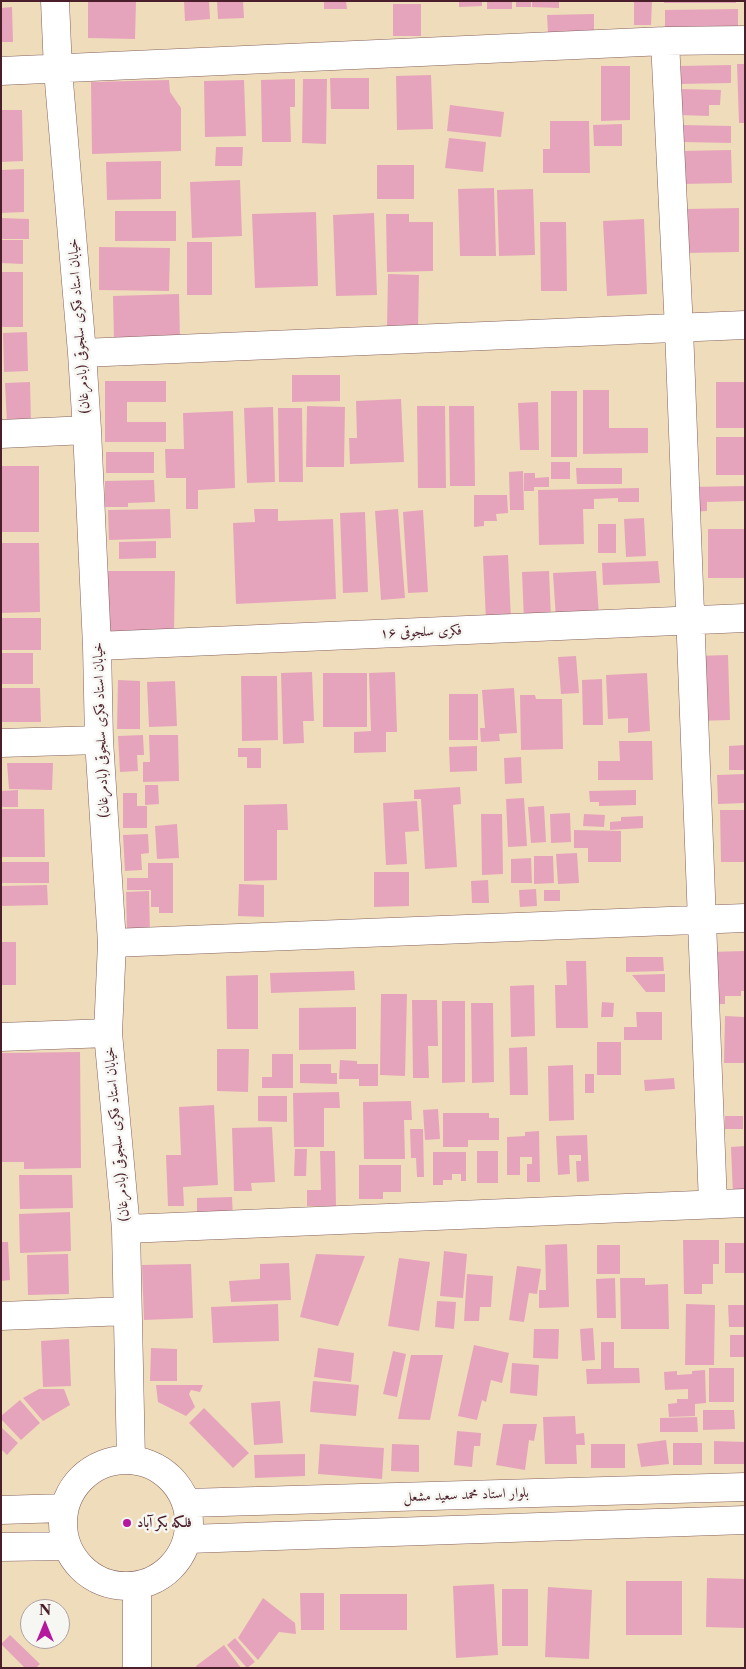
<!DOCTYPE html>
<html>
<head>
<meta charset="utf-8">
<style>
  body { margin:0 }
  #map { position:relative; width:746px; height:1669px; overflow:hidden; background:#efdcba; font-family:"Libre Caslon Text",serif }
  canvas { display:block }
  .frame { position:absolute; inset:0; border:2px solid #4a1f2b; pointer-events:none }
  .north { position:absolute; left:20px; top:1599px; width:50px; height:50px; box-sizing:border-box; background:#f6f6f2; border:1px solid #b1a0a2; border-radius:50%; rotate:0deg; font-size:14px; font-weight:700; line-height:20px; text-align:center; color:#4a1f2b }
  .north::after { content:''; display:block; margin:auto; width:18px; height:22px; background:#b5179e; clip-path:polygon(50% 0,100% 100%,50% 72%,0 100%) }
</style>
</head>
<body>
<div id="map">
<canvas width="746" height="1669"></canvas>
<div class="frame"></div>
<div class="north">N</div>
</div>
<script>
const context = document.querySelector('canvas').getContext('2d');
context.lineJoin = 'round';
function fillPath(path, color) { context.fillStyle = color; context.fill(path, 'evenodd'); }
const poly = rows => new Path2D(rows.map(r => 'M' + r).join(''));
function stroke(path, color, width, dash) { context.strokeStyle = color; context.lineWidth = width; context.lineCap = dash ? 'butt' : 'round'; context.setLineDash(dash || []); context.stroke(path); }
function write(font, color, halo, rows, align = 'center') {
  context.font = font + ' "Libre Caslon Text",Amiri,serif'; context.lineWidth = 5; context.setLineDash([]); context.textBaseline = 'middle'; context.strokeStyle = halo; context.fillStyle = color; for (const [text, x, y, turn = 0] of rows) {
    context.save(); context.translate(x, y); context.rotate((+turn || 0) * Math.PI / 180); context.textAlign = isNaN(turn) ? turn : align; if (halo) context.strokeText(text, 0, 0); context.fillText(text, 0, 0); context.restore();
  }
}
fillPath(poly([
  [88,1,136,1,135,39,88,38],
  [184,1,209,1,210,19,185,21],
  [217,1,243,1,244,18,218,19],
  [324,1,346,1,347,9,324,9],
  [459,1,482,1,482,6,459,7],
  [487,1,512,1,512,9,487,9],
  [516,1,531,1,531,7,516,7],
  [532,1,559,1,559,8,532,7],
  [634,1,652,1,651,25,634,25],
  [664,1,736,1,736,3,664,3],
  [393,4,421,4,421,36,393,36],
  [12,7,13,42,1,42,1,8],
  [738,9,738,34,665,34,665,10],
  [594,14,594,32,548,32,547,15],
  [737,64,745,64,745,123,739,123],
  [731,65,731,83,679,84,679,66],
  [601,66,630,66,630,120,601,121],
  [431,75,433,129,397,130,396,76],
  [330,78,369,78,369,109,331,109],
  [295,79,295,107,290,107,291,142,262,142,261,80],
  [303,79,327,79,326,144,302,143],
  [169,80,170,92,181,108,181,151,92,154,91,82],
  [244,80,246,136,205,137,204,81],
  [680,89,721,90,720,105,709,105,709,116,679,115],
  [450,105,504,112,501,137,447,131],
  [1,110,22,110,23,161,1,162],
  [550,121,589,121,590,173,543,173,543,149,550,149],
  [622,124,622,146,594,146,593,125],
  [682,125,731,126,731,143,682,142],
  [449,138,486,142,483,172,445,168],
  [216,147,243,147,242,166,215,166],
  [731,150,732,183,681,184,680,151],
  [161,161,161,199,107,200,106,162],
  [377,165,414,165,414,199,377,199],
  [24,169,24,212,1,213,1,170],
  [240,180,242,236,192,238,190,182],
  [494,188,496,256,460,256,458,189],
  [533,189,535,255,499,256,497,190],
  [739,208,739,252,686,253,686,209],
  [115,211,176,211,176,241,115,241],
  [316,212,318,286,255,288,252,214],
  [374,213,377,295,336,296,333,215],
  [386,214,409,214,409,222,433,222,433,271,387,272],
  [1,218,29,219,29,239,1,239],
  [644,219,647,294,607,296,603,221],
  [540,222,566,222,567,291,541,291],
  [1,240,23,240,23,264,1,263],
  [187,242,212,242,212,295,187,295],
  [99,247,170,248,169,291,99,290],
  [1,272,23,272,23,327,1,327],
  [388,274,419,275,418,328,387,327],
  [179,294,180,339,114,340,113,296],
  [27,332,28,371,4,372,3,333],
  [292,375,340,375,340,401,292,402],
  [105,381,166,381,166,402,127,402,127,422,166,422,166,442,105,442],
  [30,382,31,424,7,424,5,383],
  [716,382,745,382,745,428,716,428],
  [583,390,609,390,609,428,648,428,648,453,583,454],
  [551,391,577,391,577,457,551,457],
  [401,399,404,462,350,464,349,438,357,438,356,401],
  [538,402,539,450,520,450,518,403],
  [307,406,345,407,344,467,306,467],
  [417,406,445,406,446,488,418,488],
  [449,406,474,406,475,486,450,486],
  [273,407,275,482,247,483,244,408],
  [278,408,302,408,303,482,279,482],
  [233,411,235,488,198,490,198,509,186,509,186,478,166,478,165,449,184,449,183,413],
  [716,437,745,437,745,475,716,475],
  [106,452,154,452,154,473,106,473],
  [551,462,570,462,570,479,551,479],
  [1,466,39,466,39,532,1,532],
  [576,468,622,468,622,484,577,484],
  [523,471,524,510,510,510,509,472],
  [524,473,535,473,535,478,549,477,549,487,534,487,534,491,524,491],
  [154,480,155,502,128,503,128,507,105,507,105,481],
  [745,486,745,501,707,502,707,511,690,512,690,487],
  [639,488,639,502,618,502,618,498,594,499,594,509,583,509,584,544,539,545,538,490],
  [474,495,507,495,508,513,496,514,497,521,484,521,484,526,474,527],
  [170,509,171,538,109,540,108,510],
  [254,509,278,509,278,521,333,519,336,599,236,604,233,523,255,522],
  [398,509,405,598,381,600,375,511],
  [423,510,428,592,408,593,403,512],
  [365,512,368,592,343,593,340,513],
  [644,518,646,556,626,557,624,519],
  [598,524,616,524,616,553,598,553],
  [708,529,745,529,745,578,708,578],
  [156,541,156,558,119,559,119,542],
  [1,543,39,543,40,612,1,613],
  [508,555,511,620,486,621,483,556],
  [658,561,660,583,603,585,602,563],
  [108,571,175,571,174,632,107,632],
  [549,571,551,618,524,620,522,572],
  [596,571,599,616,556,619,553,573],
  [1,618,41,618,41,650,1,650],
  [1,653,33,653,33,684,1,684],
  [728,655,730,720,697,721,696,656],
  [576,656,579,693,561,694,558,657],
  [312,672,314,721,303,721,304,743,283,744,281,673],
  [395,672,397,732,386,732,386,752,354,753,354,732,371,731,369,673],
  [323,673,367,673,367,727,323,727],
  [647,673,650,731,628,733,628,718,608,719,606,675],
  [241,676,277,676,278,740,242,741],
  [602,679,603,725,583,725,582,680],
  [118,680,140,681,140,729,117,729],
  [175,681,177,726,149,727,147,682],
  [1,688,40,688,41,722,1,722],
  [514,688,517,733,499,734,500,741,481,742,480,728,485,728,482,690],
  [449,694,478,694,478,740,449,740],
  [520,695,535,695,536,699,562,699,563,749,521,750],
  [143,735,144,755,137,755,138,771,120,772,118,736],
  [149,735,178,735,179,781,143,782,143,762,150,762],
  [619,741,652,741,653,780,598,780,598,761,620,761],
  [745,745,745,770,729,770,729,746],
  [477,746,477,771,450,772,449,747],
  [238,748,261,748,261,768,247,768,247,757,238,757],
  [521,757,522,783,505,784,504,758],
  [7,763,53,763,52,790,9,789],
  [745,774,745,803,718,804,717,775],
  [145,785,158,785,159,804,145,805],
  [460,787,461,804,453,805,457,867,425,869,421,799,414,799,414,790],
  [18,790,18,807,1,807,1,791],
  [636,790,636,805,599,806,599,802,590,802,589,791],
  [123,793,137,793,137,806,147,806,147,828,123,828],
  [524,798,527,846,508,847,506,799],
  [417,801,419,831,405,832,407,864,386,865,383,803],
  [287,804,288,830,277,830,277,880,244,881,244,805],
  [544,806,546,842,531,843,528,807],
  [1,809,44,809,45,857,1,857],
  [720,810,745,810,745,862,721,862],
  [570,813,571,842,551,843,550,814],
  [481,814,502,814,503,874,482,875],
  [584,814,605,815,604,827,583,826],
  [643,816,643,828,610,830,610,822,621,821,621,817],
  [177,824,179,858,157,859,155,826],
  [574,830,621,831,621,862,588,862,588,848,574,848],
  [148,834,149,853,141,854,142,870,125,871,123,835],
  [577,853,579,883,558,884,556,854],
  [534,856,553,856,554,883,534,884],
  [531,858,532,883,511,883,511,859],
  [1,862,49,862,49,883,1,883],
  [148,863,173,863,173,913,159,913,159,907,151,907,151,890,127,890,127,878,148,878],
  [374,872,409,872,409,906,374,907],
  [488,880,489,903,472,903,471,881],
  [239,884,264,885,264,917,238,916],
  [47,885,48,905,1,906,1,886],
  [536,889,537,906,520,907,519,890],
  [544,890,560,890,560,901,544,901],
  [149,891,150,935,127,935,126,892],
  [1,942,16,942,16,985,1,985],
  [745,951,745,991,741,991,741,996,725,996,725,1004,711,1004,710,952],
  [626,957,663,957,664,971,626,972],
  [566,961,586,961,588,1028,556,1028,555,985,567,985],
  [354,971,355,990,271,993,270,973],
  [665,974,665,992,646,992,632,975],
  [258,975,258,1029,227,1029,226,976],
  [534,985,535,1036,511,1037,510,986],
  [381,994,407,994,405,1076,380,1075],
  [412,1000,437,1000,438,1046,428,1046,429,1078,413,1078],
  [442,1001,465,1001,465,1082,442,1083],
  [602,1002,614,1003,613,1017,601,1017],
  [471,1003,493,1003,494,1082,472,1083],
  [356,1007,356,1049,299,1050,299,1008],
  [636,1012,662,1012,662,1040,624,1040,624,1027,637,1027],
  [725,1016,745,1017,745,1063,724,1063],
  [597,1042,621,1042,621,1075,597,1075],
  [527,1047,528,1095,510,1095,509,1048],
  [217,1049,249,1049,248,1092,217,1091],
  [80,1052,81,1168,24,1169,24,1162,1,1162,2,1053],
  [272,1054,293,1054,293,1088,262,1088,262,1077,272,1077],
  [340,1060,357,1061,357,1064,378,1064,378,1086,359,1086,359,1079,339,1079],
  [300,1064,331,1064,331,1073,337,1073,337,1084,300,1083],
  [573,1065,574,1120,549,1121,548,1066],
  [585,1074,594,1074,594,1093,585,1093],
  [674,1078,675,1089,645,1091,644,1080],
  [339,1092,340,1108,324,1108,324,1147,294,1147,293,1093],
  [258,1096,287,1096,287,1122,258,1121],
  [411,1101,412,1120,404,1120,405,1159,364,1159,363,1102],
  [214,1105,218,1185,183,1187,184,1206,168,1206,166,1155,181,1155,179,1107],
  [438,1109,440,1139,425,1140,423,1110],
  [443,1113,489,1113,489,1118,499,1118,499,1140,468,1140,468,1147,443,1147],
  [725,1116,743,1116,743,1129,725,1129],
  [272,1127,275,1182,251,1183,252,1191,234,1191,232,1128],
  [410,1129,423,1129,424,1177,417,1177,416,1158,411,1158],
  [539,1131,540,1182,527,1182,527,1164,532,1164,532,1157,520,1157,520,1175,507,1175,507,1137,525,1136,525,1132],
  [587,1135,589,1181,577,1182,576,1161,581,1161,581,1155,569,1155,570,1174,558,1175,556,1136],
  [745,1146,745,1195,733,1195,731,1147],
  [295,1149,307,1149,306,1176,294,1176],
  [320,1151,335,1151,336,1206,307,1206,307,1190,321,1190],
  [477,1151,498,1151,498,1183,477,1183],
  [433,1152,466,1152,466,1181,461,1181,461,1174,452,1174,452,1180,443,1180,443,1185,433,1185],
  [359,1165,401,1165,401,1192,383,1192,383,1199,359,1199],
  [19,1175,72,1175,73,1208,20,1209],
  [232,1197,233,1217,197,1218,197,1198],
  [70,1212,71,1251,20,1253,19,1214],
  [683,1240,719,1240,719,1264,713,1264,713,1284,702,1284,702,1294,684,1294],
  [1,1242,8,1242,10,1280,1,1281],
  [725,1243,744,1243,744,1273,725,1273],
  [567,1244,569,1307,539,1308,539,1290,546,1290,545,1245],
  [597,1245,620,1245,620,1274,597,1274],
  [444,1251,467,1254,463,1298,440,1296],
  [68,1254,69,1294,28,1295,27,1255],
  [316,1254,365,1256,338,1326,300,1317],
  [399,1258,430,1262,419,1331,388,1326],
  [289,1263,291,1300,231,1302,229,1281,260,1279,260,1264],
  [191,1264,193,1318,144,1320,142,1265],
  [517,1266,541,1269,537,1294,529,1293,524,1322,509,1320],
  [467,1274,493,1276,491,1307,480,1307,479,1321,464,1321],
  [615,1278,616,1318,597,1318,596,1279],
  [620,1278,645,1278,645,1285,668,1284,669,1329,621,1329],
  [437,1301,456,1302,454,1329,435,1327],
  [278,1304,279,1341,213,1343,211,1307],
  [686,1304,715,1305,714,1365,685,1365],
  [728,1305,745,1305,745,1327,729,1327],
  [593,1328,595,1360,582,1361,580,1329],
  [534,1329,559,1329,558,1359,533,1358],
  [730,1335,745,1335,745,1357,730,1357],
  [69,1339,71,1386,43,1387,41,1341],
  [601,1342,614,1342,614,1368,639,1368,640,1383,587,1384,586,1369,601,1369],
  [474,1345,509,1353,502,1383,491,1380,486,1402,482,1400,477,1420,458,1416],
  [151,1348,177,1349,177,1381,150,1381],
  [318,1348,354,1353,351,1382,314,1377],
  [393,1351,406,1354,397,1397,383,1394],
  [411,1355,443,1355,430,1420,398,1419],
  [512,1363,539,1365,537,1396,510,1393],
  [709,1368,734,1368,734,1402,709,1402],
  [705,1370,706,1403,695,1404,695,1416,669,1417,668,1404,677,1403,677,1399,688,1399,688,1389,665,1390,664,1372,677,1371,677,1375,692,1374,692,1371],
  [313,1381,359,1385,356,1416,310,1412],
  [156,1385,203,1385,200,1392,191,1390,189,1394,195,1407,186,1416,158,1402],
  [39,1389,64,1389,70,1405,43,1421,23,1398],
  [20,1400,40,1423,21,1440,1,1419,1,1416],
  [280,1401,283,1443,254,1445,251,1403],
  [204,1408,249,1453,233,1468,189,1423],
  [703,1410,734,1410,735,1429,703,1430],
  [575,1416,576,1434,584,1433,585,1445,576,1445,577,1464,545,1464,543,1417],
  [697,1417,698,1432,660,1432,660,1418],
  [503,1424,537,1424,534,1441,529,1440,525,1470,496,1465],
  [1,1427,18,1443,7,1455,1,1449],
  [457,1431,481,1433,480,1446,474,1446,472,1467,454,1465],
  [666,1440,669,1464,641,1467,637,1444],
  [714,1441,745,1442,745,1464,714,1464],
  [673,1443,702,1443,702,1465,673,1465],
  [320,1444,384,1448,382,1479,318,1474],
  [392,1444,419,1445,419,1472,391,1471],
  [591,1444,625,1444,625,1468,591,1468],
  [305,1454,305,1476,255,1478,254,1455],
  [707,1578,745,1579,744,1628,706,1627],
  [626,1581,682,1581,682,1635,626,1635],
  [494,1584,498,1655,456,1658,453,1586],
  [548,1587,592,1590,589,1659,545,1657],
  [502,1589,528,1589,528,1646,502,1646],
  [300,1593,324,1593,324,1630,301,1630],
  [340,1594,407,1594,407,1630,340,1630],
  [263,1598,295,1623,296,1634,279,1632,258,1660,238,1638],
  [10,1635,40,1664,36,1668,25,1668,1,1644],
  [235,1638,255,1662,247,1668,227,1645],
  [224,1645,241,1668,197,1668,196,1666]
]), '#e6a4bc');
const minor = poly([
  [55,1,58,70,82,353,87,430,97,646,99,740,112,943,108,1033,126,1229,131,1460],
  [665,41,679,329,713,1204],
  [1,71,665,41,745,40],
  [82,353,745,325],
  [1,434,87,430],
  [97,646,745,618],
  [1,743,99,740],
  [112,943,745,918],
  [1,1037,108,1033],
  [126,1229,745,1203],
  [1,1316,127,1311]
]);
const tertiary = poly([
  [137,1586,137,1668]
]);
const secondary = poly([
  '63 1523a63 63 0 1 1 126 0a63 63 0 1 1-126 0Z',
  [187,1503,745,1487],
  [1,1510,64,1508],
  [188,1539,745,1520],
  [1,1547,67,1546]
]);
stroke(minor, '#84615d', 29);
stroke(tertiary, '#84615d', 29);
stroke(secondary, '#84615d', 29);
stroke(minor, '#fff', 28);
stroke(tertiary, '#fff', 28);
stroke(secondary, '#fff', 28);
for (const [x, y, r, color] of [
  [127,1523,5,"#b5179e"]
]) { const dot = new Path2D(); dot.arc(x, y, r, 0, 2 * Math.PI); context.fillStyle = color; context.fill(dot); stroke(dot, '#f6f6f2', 2); }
write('14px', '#4a1f2b', '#f6f6f2', [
  ["خیابان استاد فکری سلجوقی (بادمرغان)",79,326,-94],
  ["فکری سلجوقی ۱۶",421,632,-2],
  ["خیابان استاد فکری سلجوقی (بادمرغان)",101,730,-92],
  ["خیابان استاد فکری سلجوقی (بادمرغان)",117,1134,-95],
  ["بلوار استاد محمد سعید مشعل",466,1495,-2]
]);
write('bold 14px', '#4a1f2b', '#f6f6f2', [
  ["فلکه بکر آباد",137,1523]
], 'left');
</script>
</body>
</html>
